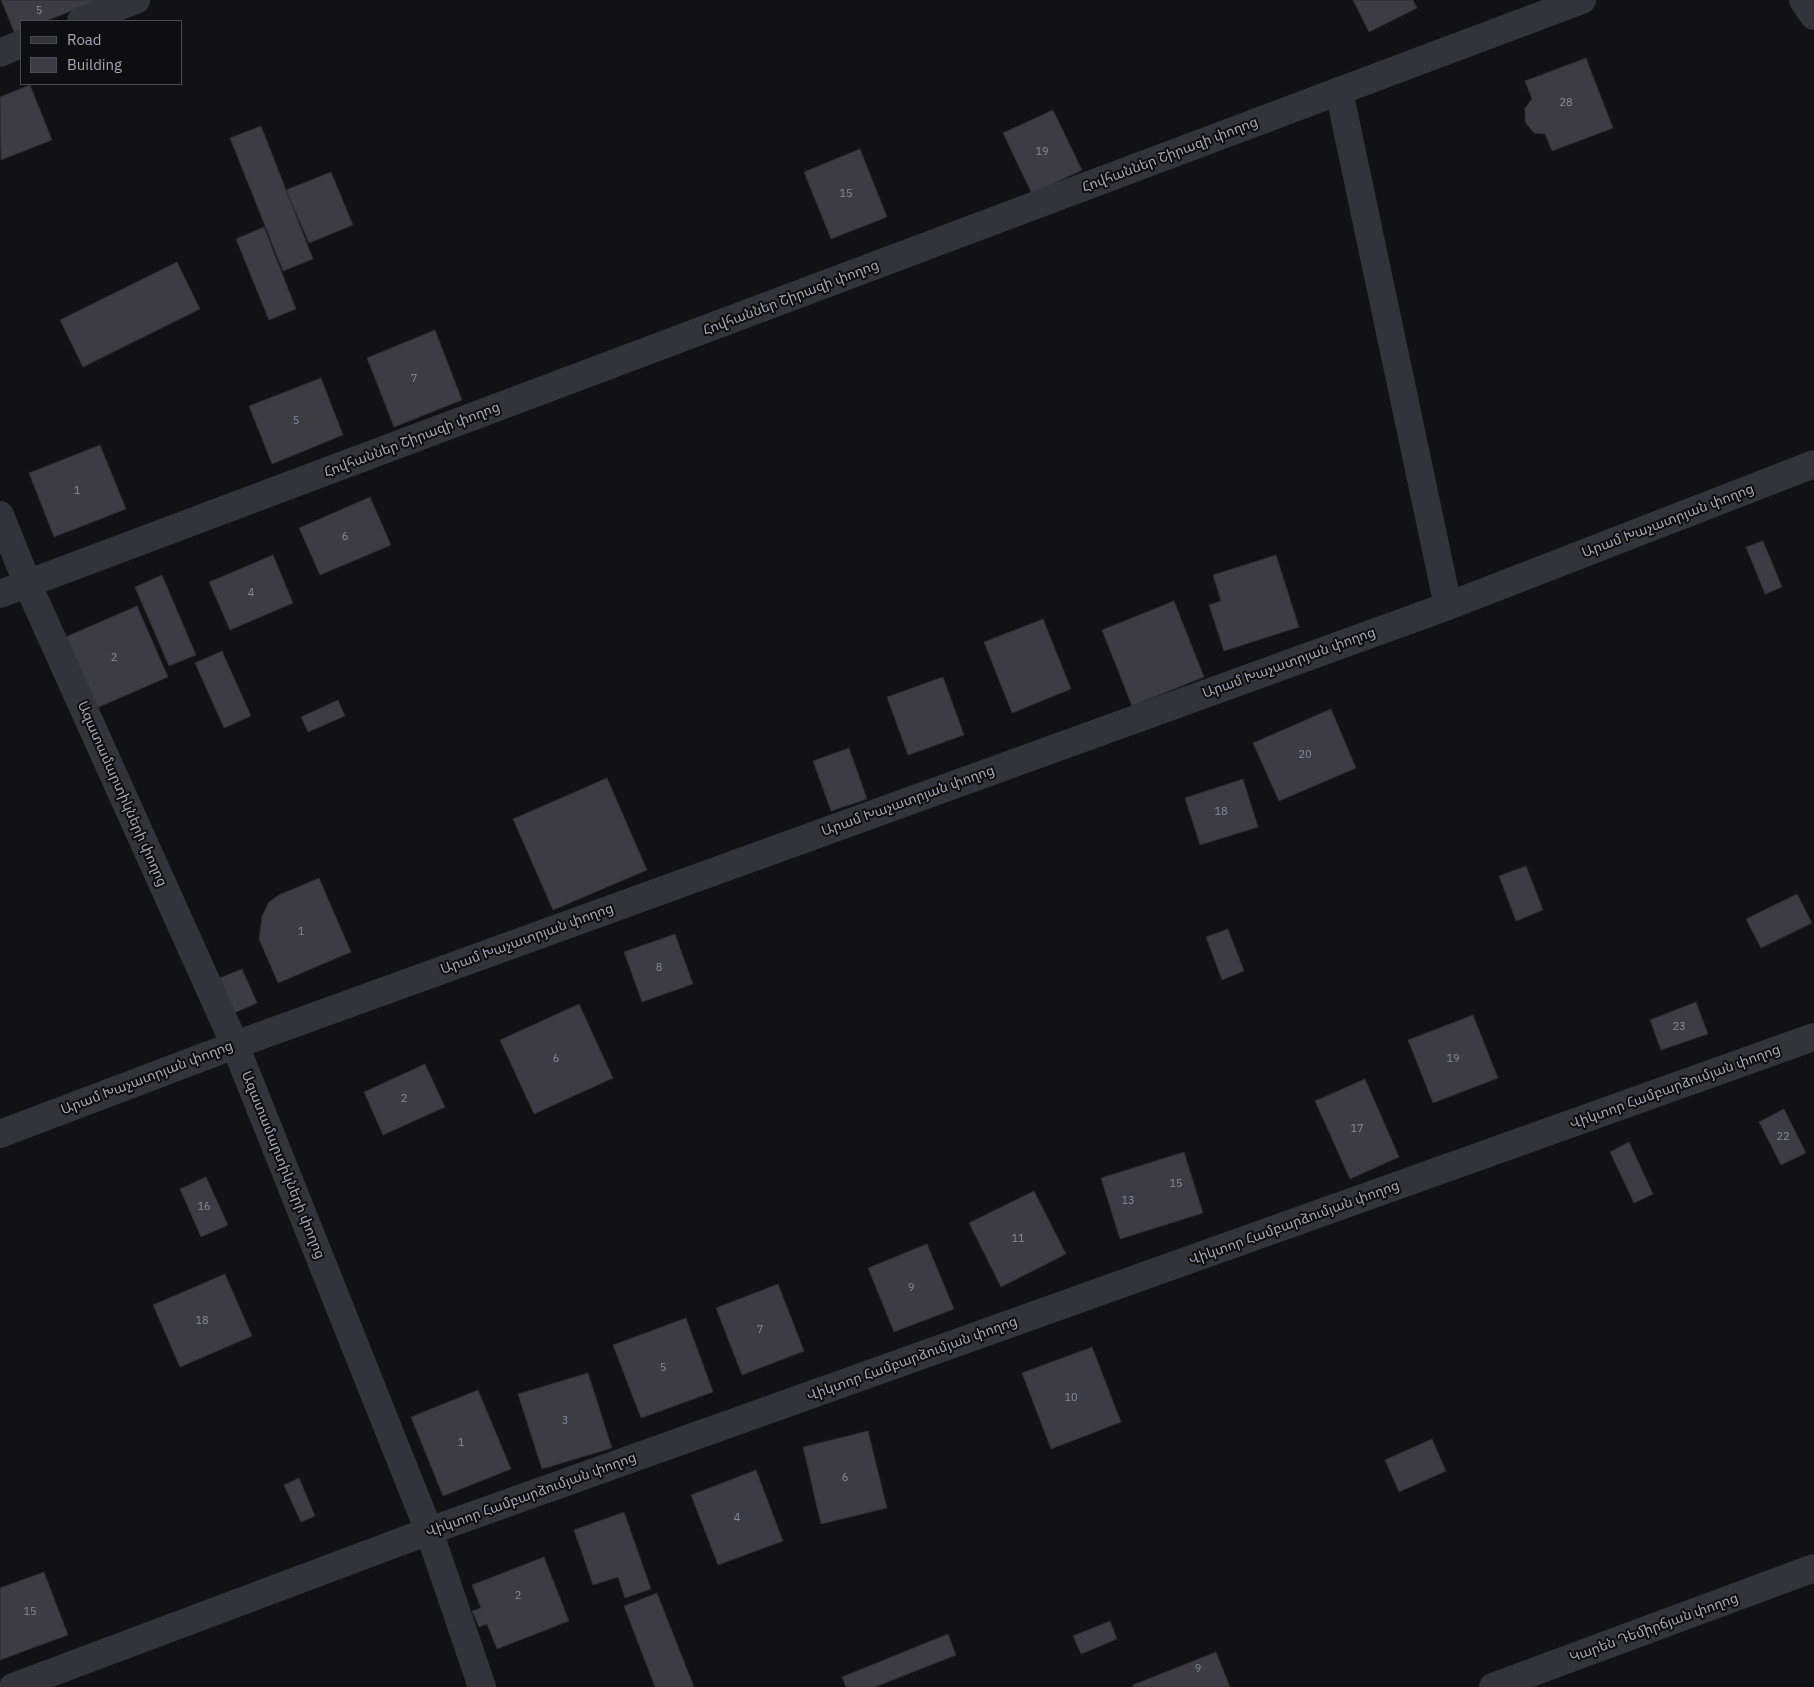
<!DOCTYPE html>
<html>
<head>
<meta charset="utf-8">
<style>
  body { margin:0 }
  #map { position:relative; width:1814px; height:1687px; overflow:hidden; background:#121214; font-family:"IBM Plex Sans",sans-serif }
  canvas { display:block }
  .legend { position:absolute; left:20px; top:20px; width:162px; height:65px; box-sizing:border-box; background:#0e0d0f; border:1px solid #4a4b52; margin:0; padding:6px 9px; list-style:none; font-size:15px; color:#a3a7b6 }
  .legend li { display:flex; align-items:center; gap:10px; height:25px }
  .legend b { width:25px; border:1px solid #4a4b52 }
</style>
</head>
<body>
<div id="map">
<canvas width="1814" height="1687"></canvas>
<ul class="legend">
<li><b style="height:6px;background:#333439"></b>Road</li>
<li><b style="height:14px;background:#3c3c42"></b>Building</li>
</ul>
</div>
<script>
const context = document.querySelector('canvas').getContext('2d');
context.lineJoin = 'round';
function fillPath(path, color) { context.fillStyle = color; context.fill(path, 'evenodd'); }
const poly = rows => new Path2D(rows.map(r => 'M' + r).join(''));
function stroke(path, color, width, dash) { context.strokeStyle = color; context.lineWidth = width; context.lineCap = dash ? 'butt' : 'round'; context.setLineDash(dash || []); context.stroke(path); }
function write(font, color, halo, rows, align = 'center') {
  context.font = font + ' "IBM Plex Sans","Noto Sans Armenian",sans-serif'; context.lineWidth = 4; context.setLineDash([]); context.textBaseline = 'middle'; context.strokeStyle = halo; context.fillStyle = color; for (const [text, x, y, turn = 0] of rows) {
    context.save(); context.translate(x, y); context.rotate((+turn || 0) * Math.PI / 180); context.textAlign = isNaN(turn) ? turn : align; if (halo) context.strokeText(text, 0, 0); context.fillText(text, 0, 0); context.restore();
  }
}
const building = poly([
  [1,0,99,0,46,21,21,21,21,31,15,34,1,0],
  [1353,0,1413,0,1417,8,1369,32,1353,0],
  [1586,58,1613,128,1552,151,1545,134,1534,133,1525,122,1525,108,1532,99,1525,81,1586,58],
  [30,85,52,140,1,160,0,97,30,85],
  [1053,110,1082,170,1032,194,1003,133,1053,110],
  [261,126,313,259,283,271,230,138,261,126],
  [860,149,887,217,831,239,804,172,860,149],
  [331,172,353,225,309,243,286,190,331,172],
  [264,227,296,309,269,320,236,239,264,227],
  [177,262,200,309,83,367,60,320,177,262],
  [435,330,462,400,394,427,367,358,435,330],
  [321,378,343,435,272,464,249,406,321,378],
  [100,445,126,509,54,537,29,473,100,445],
  [370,497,391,545,320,575,299,528,370,497],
  [1763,541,1782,587,1765,594,1746,547,1763,541],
  [273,555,293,603,230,630,209,582,273,555],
  [1276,555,1299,627,1224,651,1209,605,1221,601,1213,575,1276,555],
  [162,575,196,655,169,666,135,587,162,575],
  [1174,601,1204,677,1132,706,1102,630,1174,601],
  [137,606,168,677,92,710,61,639,137,606],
  [1043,619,1071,689,1012,713,984,642,1043,619],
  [222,651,251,716,224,728,195,663,222,651],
  [943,677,964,735,908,755,887,697,943,677],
  [338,700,345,716,308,732,301,717,338,700],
  [1331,709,1356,768,1279,801,1253,743,1331,709],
  [849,748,867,799,831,811,813,761,849,748],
  [607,778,647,870,553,910,513,819,607,778],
  [1243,779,1258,827,1200,845,1185,798,1243,779],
  [1526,866,1543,910,1516,921,1499,876,1526,866],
  [319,878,351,952,278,983,259,939,262,916,269,902,279,895,319,878],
  [1797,894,1812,923,1761,948,1746,919,1797,894],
  [1228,929,1244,971,1222,980,1206,937,1228,929],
  [675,934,693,984,642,1002,624,952,675,934],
  [242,969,257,1003,234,1013,220,978,242,969],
  [1696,1002,1708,1034,1661,1050,1650,1020,1696,1002],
  [579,1004,613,1078,534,1114,500,1040,579,1004],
  [1473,1015,1498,1078,1433,1103,1408,1040,1473,1015],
  [425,1064,445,1107,383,1135,364,1092,425,1064],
  [1365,1079,1399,1157,1350,1179,1315,1101,1365,1079],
  [1784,1109,1806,1153,1781,1165,1759,1122,1784,1109],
  [1629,1142,1653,1194,1634,1203,1610,1152,1629,1142],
  [1184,1152,1203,1213,1120,1239,1101,1178,1184,1152],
  [206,1177,228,1225,201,1237,180,1189,206,1177],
  [1034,1191,1066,1254,1001,1287,969,1223,1034,1191],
  [927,1244,954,1309,894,1332,868,1268,927,1244],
  [225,1274,252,1336,180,1367,153,1305,225,1274],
  [778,1284,804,1351,742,1375,716,1308,778,1284],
  [686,1318,713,1392,641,1418,613,1345,686,1318],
  [1092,1347,1121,1422,1051,1449,1022,1373,1092,1347],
  [588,1373,612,1448,542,1469,518,1394,588,1373],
  [478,1390,511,1469,443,1496,411,1417,478,1390],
  [868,1431,887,1508,821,1524,803,1447,868,1431],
  [1432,1439,1446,1471,1399,1492,1385,1460,1432,1439],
  [756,1470,783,1541,718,1565,691,1495,756,1470],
  [299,1478,315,1516,301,1522,284,1485,299,1478],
  [624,1512,651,1589,625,1598,618,1577,593,1585,574,1530,624,1512],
  [544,1557,569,1621,497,1649,487,1624,479,1627,472,1611,481,1608,472,1585,544,1557],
  [44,1572,68,1635,0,1660,0,1588,44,1572],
  [657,1593,694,1687,655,1687,624,1606,657,1593],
  [1110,1621,1117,1639,1081,1654,1073,1636,1110,1621],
  [948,1634,956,1655,875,1687,846,1687,842,1677,948,1634],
  [1216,1652,1230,1687,1133,1687,1133,1685,1216,1652]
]);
fillPath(building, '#3c3c42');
stroke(building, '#2d2c30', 1);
stroke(poly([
  [1803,0,1814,16],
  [81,21,136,0],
  [0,53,21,44],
  [1339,91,1448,606],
  [0,515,28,585,235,1045,429,1531,482,1687],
  [0,594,1582,0],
  [0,1134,235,1045,1448,606,1814,464],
  [13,1687,429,1531,1814,1037],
  [1493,1687,1814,1568]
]), '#333439', 28);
write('11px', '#898c99', null, [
  ["5",39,11],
  ["28",1566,103],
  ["19",1042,152],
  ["15",846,194],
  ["7",414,379],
  ["5",296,421],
  ["1",77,491],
  ["6",345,537],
  ["4",251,593],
  ["2",114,658],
  ["20",1305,755],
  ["18",1221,812],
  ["1",301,932],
  ["8",659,968],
  ["23",1679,1027],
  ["6",556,1059],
  ["19",1453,1059],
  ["2",404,1099],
  ["17",1357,1129],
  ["22",1783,1137],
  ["15",1176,1184],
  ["13",1128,1201],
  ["16",204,1207],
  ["11",1018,1239],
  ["9",911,1288],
  ["18",202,1321],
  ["7",760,1330],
  ["5",663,1368],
  ["10",1071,1398],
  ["3",565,1421],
  ["1",461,1443],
  ["6",845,1478],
  ["4",737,1518],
  ["2",518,1596],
  ["15",30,1612],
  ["9",1198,1669]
]);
write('14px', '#a3a7b6', '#0e0d0f', [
  ["Հովհաններ Շիրազի փողոց",1170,155,-21],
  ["Հովհաններ Շիրազի փողոց",791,298,-21],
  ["Հովհաններ Շիրազի փողոց",412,440,-21],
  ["Արամ Խաչատրյան փողոց",1668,521,-21],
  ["Արամ Խաչատրյան փողոց",1289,663,-20],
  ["Ազատամարտիկների փողոց",122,794,66],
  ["Արամ Խաչատրյան փողոց",908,801,-20],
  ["Արամ Խաչատրյան փողոց",527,939,-20],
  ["Արամ Խաչատրյան փողոց",147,1078,-21],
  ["Վիկտոր Համբարձումյան փողոց",1675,1087,-20],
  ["Ազատամարտիկների փողոց",283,1165,68],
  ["Վիկտոր Համբարձումյան փողոց",1294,1223,-20],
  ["Վիկտոր Համբարձումյան փողոց",912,1359,-20],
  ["Վիկտոր Համբարձումյան փողոց",531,1495,-20],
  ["Կարեն Դեմիրճյան փողոց",1654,1628,-20]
]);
</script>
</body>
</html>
